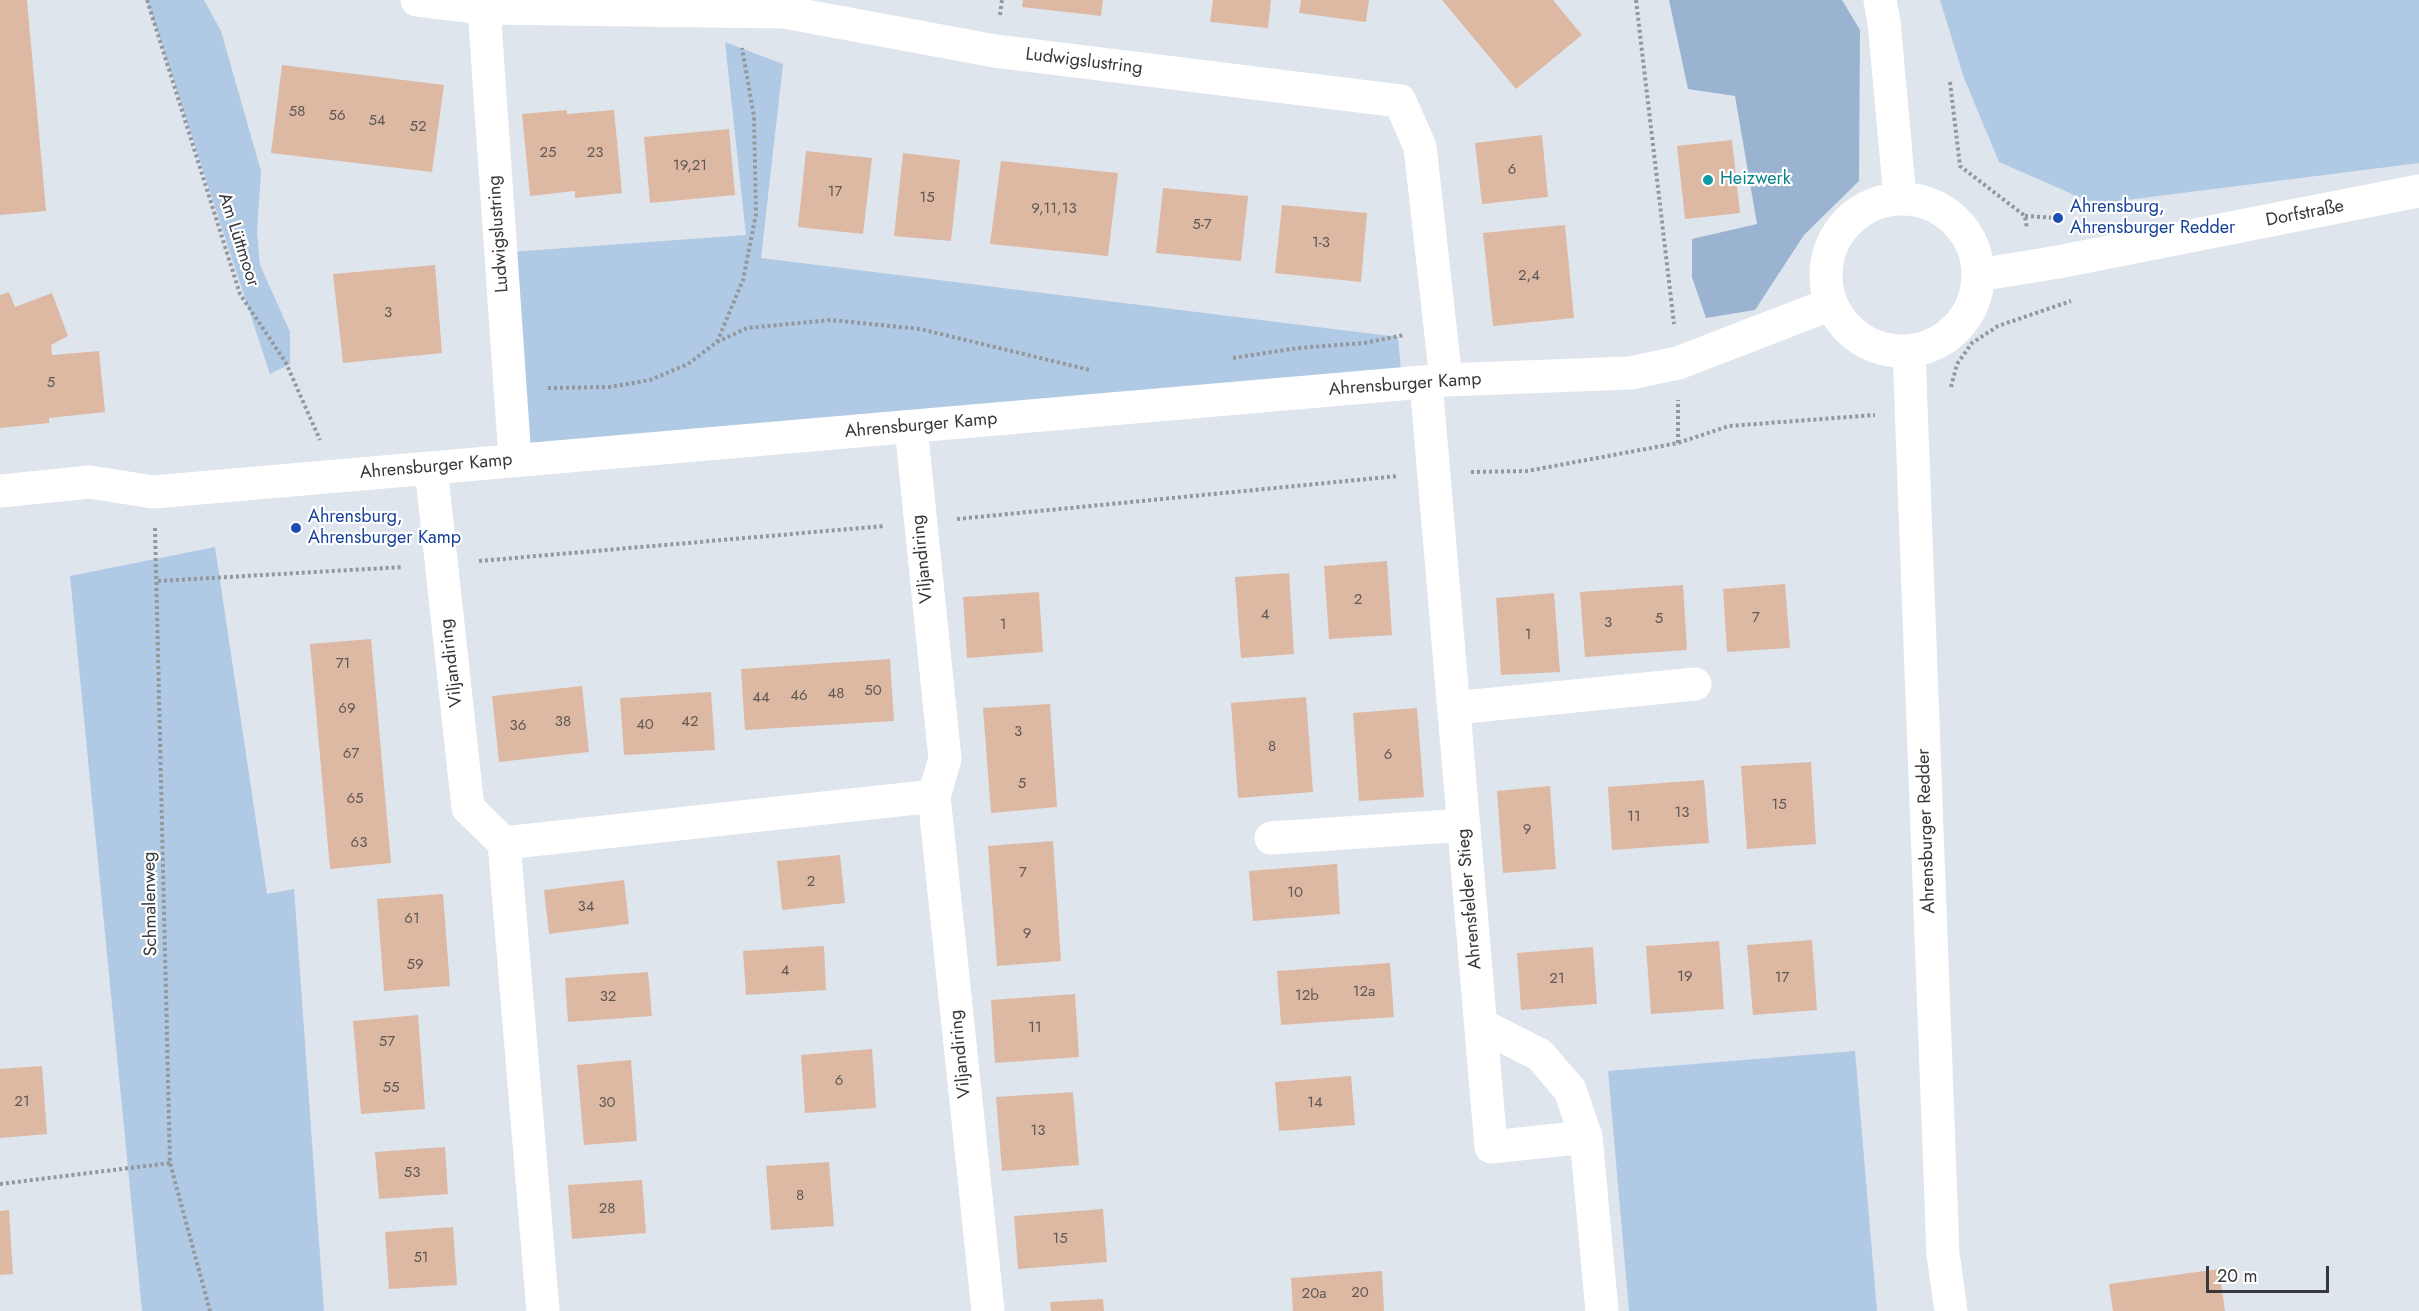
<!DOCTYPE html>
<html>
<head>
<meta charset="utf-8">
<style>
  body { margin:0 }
  #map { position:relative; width:2419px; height:1311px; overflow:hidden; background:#dfe5ec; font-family:Jost,sans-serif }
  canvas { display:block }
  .scale { position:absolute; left:2206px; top:1266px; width:123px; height:27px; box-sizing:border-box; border:3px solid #36383b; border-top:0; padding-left:8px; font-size:18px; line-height:21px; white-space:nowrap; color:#36383b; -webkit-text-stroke:4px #fff; paint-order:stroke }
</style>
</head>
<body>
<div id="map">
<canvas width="2419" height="1311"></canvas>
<div class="scale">20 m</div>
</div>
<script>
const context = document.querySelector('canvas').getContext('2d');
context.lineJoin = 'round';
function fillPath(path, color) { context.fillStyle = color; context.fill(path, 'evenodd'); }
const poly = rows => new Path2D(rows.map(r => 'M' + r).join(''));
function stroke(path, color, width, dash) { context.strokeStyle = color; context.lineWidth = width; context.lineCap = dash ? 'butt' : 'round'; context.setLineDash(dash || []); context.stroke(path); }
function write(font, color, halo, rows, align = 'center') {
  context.font = font + ' Jost,sans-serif'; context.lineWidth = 4.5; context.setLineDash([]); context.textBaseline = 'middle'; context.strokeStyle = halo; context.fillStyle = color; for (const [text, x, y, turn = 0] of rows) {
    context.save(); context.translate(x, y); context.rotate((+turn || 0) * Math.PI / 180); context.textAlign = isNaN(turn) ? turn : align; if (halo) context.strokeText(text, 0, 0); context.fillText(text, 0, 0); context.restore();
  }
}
fillPath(poly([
  [147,0,204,0,221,31,261,171,257,233,260,265,290,332,290,364,270,374],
  [1940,0,2419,0,2419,163,2095,204,1999,162,1964,78],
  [725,42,783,64,761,258,1398,337,1401,371,525,444,510,252,746,235],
  [215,547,267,894,294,889,324,1311,142,1311,70,576],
  [1855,1051,1877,1311,1629,1311,1608,1071]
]), '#b0c9e5');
fillPath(poly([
  [1669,0,1842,0,1860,30,1859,181,1804,235,1755,310,1706,318,1692,277,1692,239,1757,224,1735,96,1688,89]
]), '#99b3d0');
fillPath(poly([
  [0,0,27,0,46,211,0,215],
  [1023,0,1103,0,1101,16,1022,7],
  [1213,0,1271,0,1268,28,1210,22],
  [1301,0,1369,0,1366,22,1299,13],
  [1442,0,1553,0,1582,35,1516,89],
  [282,65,444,85,432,172,271,153],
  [567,110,567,114,614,110,622,193,575,198,575,191,530,196,522,114],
  [729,129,735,195,650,203,644,137],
  [1542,135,1548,197,1482,204,1475,143],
  [1732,140,1740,213,1685,219,1677,146],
  [806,151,872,158,863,234,798,227],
  [903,153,960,160,951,241,894,236],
  [1001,161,1118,173,1108,256,990,244],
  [1163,188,1248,196,1241,261,1156,253],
  [1282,205,1367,213,1361,282,1275,273],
  [1565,225,1574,318,1493,326,1483,233],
  [435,265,442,353,343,363,333,274],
  [9,292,15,307,52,293,68,336,51,345,52,355,99,351,105,412,49,418,49,423,0,428,0,295],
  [1387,561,1392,635,1329,639,1324,566],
  [1289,573,1294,654,1241,658,1235,577],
  [1785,584,1790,648,1727,652,1723,589],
  [1683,585,1687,650,1585,657,1580,592],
  [1039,592,1043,652,967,658,963,597],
  [1554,593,1560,672,1501,675,1496,598],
  [371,639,391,863,330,869,310,644],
  [890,659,894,721,745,730,741,669],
  [582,686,589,752,499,762,492,696],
  [711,692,715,750,624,755,620,698],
  [1306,697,1313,792,1238,798,1231,703],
  [1050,704,1057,807,991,813,983,708],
  [1417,708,1424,797,1359,801,1353,713],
  [1811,762,1816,844,1747,849,1741,766],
  [1704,780,1709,843,1612,850,1608,787],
  [1550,786,1556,869,1503,873,1497,791],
  [1053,841,1061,961,997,966,988,846],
  [840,855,845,903,782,910,777,861],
  [1337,864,1340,914,1253,921,1249,871],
  [624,880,629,924,549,934,544,890],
  [443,894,450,986,384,991,377,899],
  [1812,940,1817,1010,1753,1015,1747,945],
  [1719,941,1724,1009,1651,1014,1646,946],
  [824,946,826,990,746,995,743,951],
  [1593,947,1597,1004,1521,1010,1517,953],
  [1390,963,1394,1017,1281,1025,1277,971],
  [648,972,652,1016,568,1022,565,978],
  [1075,994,1079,1057,995,1063,991,1000],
  [418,1015,425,1109,361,1114,353,1021],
  [872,1049,876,1108,805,1113,801,1055],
  [631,1060,637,1141,584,1145,577,1065],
  [42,1066,47,1134,0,1138,0,1069],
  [1351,1076,1355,1125,1279,1131,1275,1082],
  [1073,1092,1079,1165,1002,1171,996,1097],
  [445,1147,448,1194,379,1199,375,1152],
  [829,1162,834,1226,771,1230,766,1166],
  [642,1180,646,1233,572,1239,568,1185],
  [1103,1209,1107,1262,1018,1269,1014,1216],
  [9,1210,13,1274,0,1275,0,1211],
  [453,1227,457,1285,389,1289,385,1232],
  [2219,1269,2225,1311,2113,1311,2109,1284],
  [1382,1271,1384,1311,1293,1311,1291,1278],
  [1103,1299,1104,1311,1051,1311,1050,1302]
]), '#ddb9a4');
stroke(poly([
  [147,0,240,294,286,363,320,440],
  [1636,0,1674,324],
  [1000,15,1002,0],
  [1950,82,1960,166,2025,216,2027,229],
  [2025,216,2058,218],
  [717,342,743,280,756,214,754,117,742,48],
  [1233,358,1298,348,1364,343,1404,335],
  [1951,387,1957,364,1972,343,1998,326,2071,301],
  [548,388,610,387,650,380,688,364,717,342,747,328,831,320,920,329,1090,370],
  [1678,443,1678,400],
  [1471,472,1527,471,1678,443,1729,426,1875,415],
  [957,519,1398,476],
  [155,528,170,1163,210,1311],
  [479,561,884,526],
  [158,581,403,567],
  [0,1184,170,1163]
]), '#93989d', 4, [3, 3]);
stroke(poly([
  [417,0,484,8,485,0],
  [1884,22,1900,198],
  '1826 275a76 76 0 1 1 152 0a76 76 0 1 1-152 0Z',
  [1978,275,2058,262,2419,191],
  [1909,351,1943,1254,1951,1311],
  [1426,382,1491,1147,1586,1137,1602,1311],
  [911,427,945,759,934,796,988,1311],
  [515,459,484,8,784,12,995,51,1400,101,1420,147,1446,380],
  [431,468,468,808,504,843,543,1311],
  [0,491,90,482,153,492,1446,380,1630,373,1678,363,1831,304],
  [1454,708,1695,684],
  [1271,838,1464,825],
  [504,843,934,796],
  [1481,1025,1540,1055,1570,1090,1586,1137]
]), '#fff', 33);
stroke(poly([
  [1880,0,1884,22]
]), '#fff', 33);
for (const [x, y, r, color] of [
  [1708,180,6,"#0f9aa8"],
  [2058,218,6,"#1a4fb4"],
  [296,528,6,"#1a4fb4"]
]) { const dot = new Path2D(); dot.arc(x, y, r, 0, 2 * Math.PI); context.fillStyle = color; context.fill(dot); stroke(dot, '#fff', 2); }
write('15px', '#605855', null, [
  ["58",297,112],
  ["56",337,116],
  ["54",377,121],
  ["52",418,127],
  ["25",548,153],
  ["23",595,153],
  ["19,21",690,166],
  ["6",1512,170],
  ["17",835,192],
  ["15",927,198],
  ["9,11,13",1054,209],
  ["5-7",1202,225],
  ["1-3",1321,243],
  ["2,4",1529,276],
  ["3",388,313],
  ["5",51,383],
  ["2",1358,600],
  ["4",1265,615],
  ["7",1756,618],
  ["5",1659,619],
  ["3",1608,623],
  ["1",1003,625],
  ["1",1528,635],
  ["71",343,664],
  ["50",873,691],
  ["48",836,694],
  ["46",799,696],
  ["44",761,698],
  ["69",347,709],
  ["38",563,722],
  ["42",690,722],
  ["40",645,725],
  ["36",518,726],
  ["3",1018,732],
  ["8",1272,747],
  ["67",351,754],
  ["6",1388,755],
  ["5",1022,784],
  ["65",355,799],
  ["15",1779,805],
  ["13",1682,813],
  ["11",1634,817],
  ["9",1527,830],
  ["63",359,843],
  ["7",1023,873],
  ["2",811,882],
  ["10",1295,893],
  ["34",586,907],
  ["61",412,919],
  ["9",1027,934],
  ["59",415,965],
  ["4",785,971],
  ["19",1685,977],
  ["17",1782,978],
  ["21",1557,979],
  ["12a",1364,992],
  ["12b",1307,996],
  ["32",608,997],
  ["11",1035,1028],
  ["57",387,1042],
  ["6",839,1081],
  ["55",391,1088],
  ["21",22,1102],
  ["30",607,1103],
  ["14",1315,1103],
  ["13",1038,1131],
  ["53",412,1173],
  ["8",800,1196],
  ["28",607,1209],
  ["15",1060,1239],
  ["51",421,1258],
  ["20",1360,1293],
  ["20a",1314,1294]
]);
write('18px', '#36383b', '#fff', [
  ["Ludwigslustring",1084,62,7],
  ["Dorfstraße",2305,214,-11],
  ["Ludwigslustring",499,234,-94],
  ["Am Lüttmoor",238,240,72],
  ["Ahrensburger Kamp",1405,385,-4],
  ["Ahrensburger Kamp",921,426,-5],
  ["Ahrensburger Kamp",436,467,-5],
  ["Viljandiring",923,559,-96],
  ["Viljandiring",452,663,-97],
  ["Ahrensburger Redder",1927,831,-92],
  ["Ahrensfelder Stieg",1470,899,-95],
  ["Schmalenweg",151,904,-91],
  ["Viljandiring",961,1054,-96]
]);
write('18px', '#0d838f', '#fff', [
  ["Heizwerk",1720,180]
], 'left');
write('18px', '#164399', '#fff', [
  ["Ahrensburg,",2070,208],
  ["Ahrensburger Redder",2070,229],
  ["Ahrensburg,",308,518],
  ["Ahrensburger Kamp",308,539]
], 'left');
</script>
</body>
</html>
